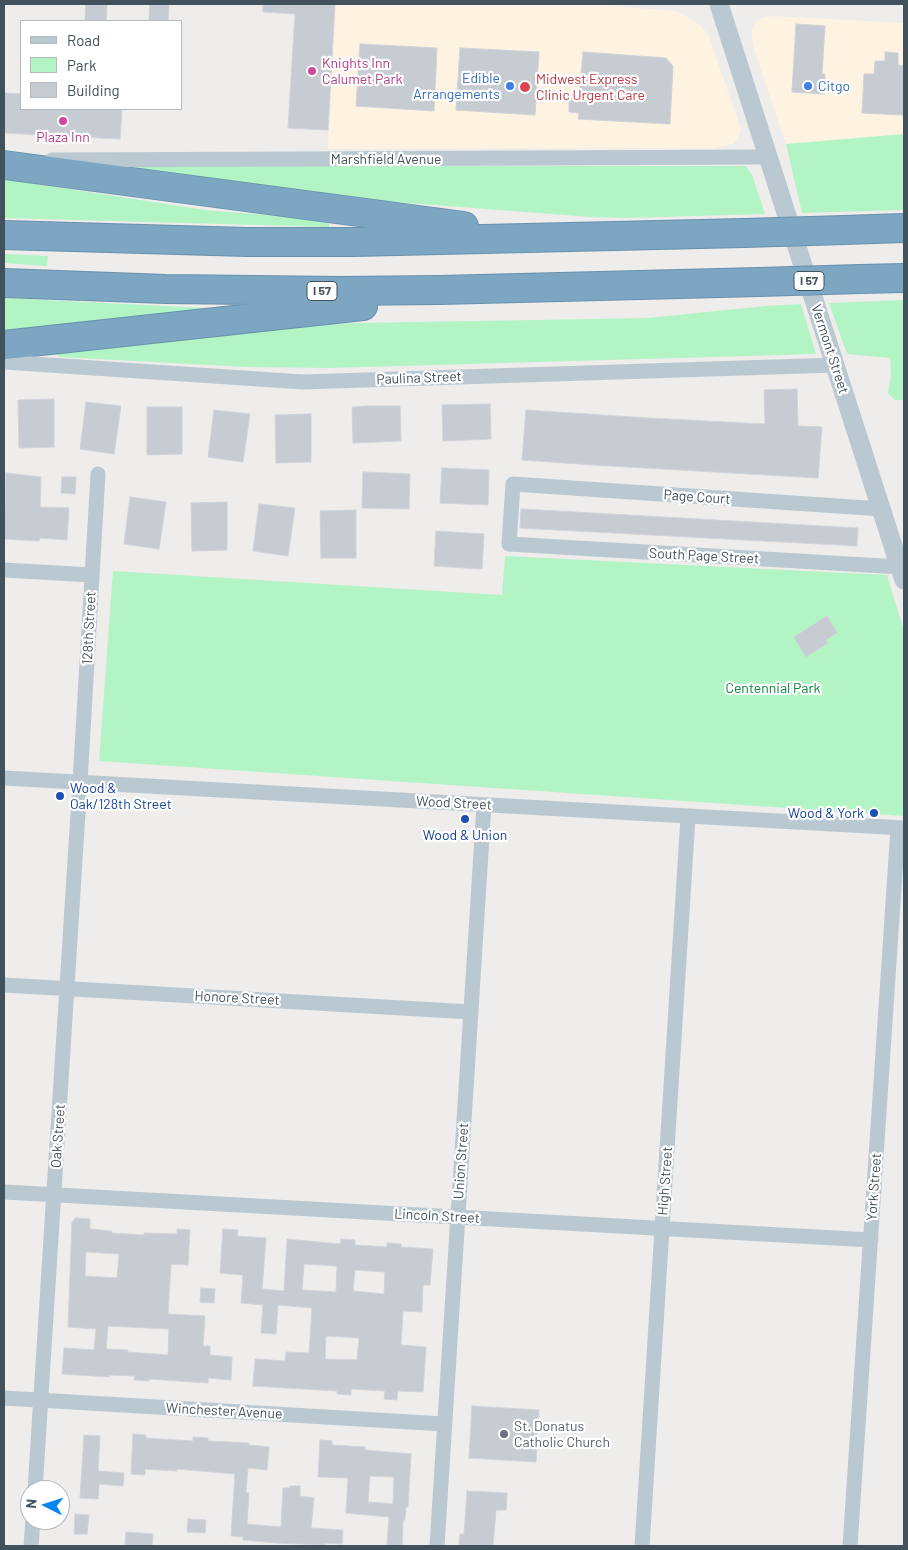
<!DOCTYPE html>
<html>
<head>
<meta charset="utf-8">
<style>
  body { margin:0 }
  #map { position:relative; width:908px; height:1550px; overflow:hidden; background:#efecec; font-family:Barlow,sans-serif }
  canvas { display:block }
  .frame { position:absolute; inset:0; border:5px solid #42525c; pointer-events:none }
  .legend { position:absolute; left:20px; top:20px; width:162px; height:90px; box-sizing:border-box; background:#fff; border:1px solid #b3babe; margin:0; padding:6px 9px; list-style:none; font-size:15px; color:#42525c }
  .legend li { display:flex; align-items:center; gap:10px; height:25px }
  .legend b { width:25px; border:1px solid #b3babe }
  .north { position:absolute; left:20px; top:1480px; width:50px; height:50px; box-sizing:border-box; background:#fff; border:1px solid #b3babe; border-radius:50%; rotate:275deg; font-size:14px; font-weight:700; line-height:20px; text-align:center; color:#42525c }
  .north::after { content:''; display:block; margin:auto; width:18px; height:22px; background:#0485f1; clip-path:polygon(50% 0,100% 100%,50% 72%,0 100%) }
</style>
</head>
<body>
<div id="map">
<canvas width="908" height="1550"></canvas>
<div class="frame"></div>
<ul class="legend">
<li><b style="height:6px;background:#bac9d1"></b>Road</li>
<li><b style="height:14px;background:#b3f4c5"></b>Park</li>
<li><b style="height:14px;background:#c7ccd2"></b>Building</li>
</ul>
<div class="north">N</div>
</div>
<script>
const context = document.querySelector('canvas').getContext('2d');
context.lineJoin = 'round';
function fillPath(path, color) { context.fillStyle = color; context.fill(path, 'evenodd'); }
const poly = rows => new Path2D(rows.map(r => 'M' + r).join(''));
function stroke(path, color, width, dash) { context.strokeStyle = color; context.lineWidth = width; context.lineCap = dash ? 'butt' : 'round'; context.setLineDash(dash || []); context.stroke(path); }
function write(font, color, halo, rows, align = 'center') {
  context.font = font + ' Barlow,sans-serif'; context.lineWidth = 4.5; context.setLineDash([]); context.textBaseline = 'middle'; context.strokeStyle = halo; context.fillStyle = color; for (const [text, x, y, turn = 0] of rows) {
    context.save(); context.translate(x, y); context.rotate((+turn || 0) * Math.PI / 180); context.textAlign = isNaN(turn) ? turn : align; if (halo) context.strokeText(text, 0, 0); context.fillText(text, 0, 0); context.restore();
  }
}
fillPath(poly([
  [335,4,589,4,676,11,688,17,700,25,708,34,741,129,739,137,733,144,715,148,328,149],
  [773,16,904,23,904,135,786,144,754,49,752,39,752,29,756,22,762,18]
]), '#fef2e1');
fillPath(poly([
  [904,134,904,210,802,213,786,144],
  [100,166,746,166,752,175,765,214,629,218,591,217,329,197],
  [4,179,205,210,329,220,329,227,4,218],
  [4,254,48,256,47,266,4,263],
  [4,298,266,311,4,338],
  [904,300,904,400,895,400,888,393,891,374,890,358,847,354,829,303],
  [801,304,816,354,329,368,247,367,59,357,54,350,303,324,648,318,766,306],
  [505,556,887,575,904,631,904,816,99,761,113,571,502,595]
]), '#b3f4c5');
const building = poly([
  [86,4,107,4,106,21,85,21,86,4],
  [150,4,169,4,168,21,149,21,150,4],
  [263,4,335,4,328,130,288,128,295,14,263,12,263,4],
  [796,24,825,26,822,74,825,74,824,94,792,92,796,24],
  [360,44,437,48,434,111,356,106,360,44],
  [460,48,539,52,535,115,456,110,460,48],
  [583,52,666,58,673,66,670,124,578,119,579,113,569,112,569,97,579,98,583,52],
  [885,52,898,53,898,65,904,66,904,115,862,113,864,74,874,74,875,61,885,61,885,52],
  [4,93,21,94,21,109,122,109,120,139,4,133,4,93],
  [797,389,798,426,822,427,818,478,593,465,522,460,526,410,648,418,765,424,764,390,797,389],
  [54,399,54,447,19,448,18,400,54,399],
  [86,402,121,406,114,454,80,449,86,402],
  [490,404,491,439,443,441,442,405,490,404],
  [368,406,400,406,401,441,353,443,352,407,368,406],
  [147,407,182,407,182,454,147,455,147,407],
  [214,410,250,414,243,462,208,457,214,410],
  [311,414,311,462,276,463,275,415,311,414],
  [442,468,489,470,488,505,440,503,442,468],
  [363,472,410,474,409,509,362,508,363,472],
  [6,473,41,477,40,507,69,508,67,540,40,538,39,541,4,539,6,473],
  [62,477,76,477,75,494,61,493,62,477],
  [130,497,166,502,159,549,124,544,130,497],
  [227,502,227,550,192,551,191,503,227,502],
  [259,504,295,508,288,556,253,551,259,504],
  [521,509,858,528,857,546,520,528,521,509],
  [356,510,356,558,321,558,320,511,356,510],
  [436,531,484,534,482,569,434,566,436,531],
  [827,616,837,633,826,640,828,643,806,657,794,637,827,616],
  [76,1218,90,1219,90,1229,112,1231,111,1233,144,1235,144,1233,177,1234,177,1229,190,1230,188,1265,171,1264,168,1314,205,1316,203,1346,210,1346,210,1355,232,1357,231,1380,208,1378,208,1383,149,1379,149,1381,134,1380,135,1376,109,1375,109,1377,62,1374,64,1348,94,1350,96,1329,68,1327,72,1222,76,1218],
  [86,1252,119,1254,117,1278,85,1276,86,1252],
  [108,1326,169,1329,168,1355,127,1352,128,1350,106,1349,108,1326],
  [223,1229,238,1230,237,1236,266,1238,262,1289,284,1291,287,1239,339,1244,340,1244,341,1239,355,1240,355,1245,387,1247,387,1243,401,1244,401,1247,433,1249,430,1285,423,1285,422,1312,403,1311,401,1345,426,1347,423,1392,398,1391,397,1400,384,1399,385,1391,351,1389,351,1395,337,1394,337,1391,253,1386,255,1359,285,1361,286,1352,309,1353,312,1308,278,1305,276,1334,261,1333,263,1305,241,1303,243,1275,220,1273,223,1229],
  [304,1264,337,1266,336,1292,302,1290,304,1264],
  [355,1270,385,1272,384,1294,353,1291,355,1270],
  [326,1336,359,1338,357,1360,325,1359,326,1336],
  [201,1288,215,1289,214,1303,200,1302,201,1288],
  [472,1406,539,1410,536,1462,469,1458,472,1406],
  [133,1434,146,1435,146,1438,193,1441,193,1437,208,1438,208,1441,249,1443,249,1445,269,1447,267,1470,248,1468,246,1493,249,1493,247,1524,281,1527,283,1488,290,1488,290,1486,300,1486,300,1496,314,1498,311,1528,343,1530,342,1544,325,1543,325,1545,277,1543,243,1540,243,1537,231,1536,235,1474,177,1469,177,1471,145,1469,145,1475,131,1474,133,1434],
  [84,1435,100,1436,98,1471,124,1473,123,1486,99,1484,98,1499,80,1498,84,1435],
  [320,1440,332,1441,332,1445,365,1447,365,1450,411,1454,408,1507,406,1507,405,1520,403,1520,402,1546,387,1545,389,1517,346,1513,348,1478,318,1477,320,1440],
  [370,1476,394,1477,393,1504,368,1502,370,1476],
  [467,1491,507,1493,506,1510,496,1510,493,1546,459,1546,460,1534,464,1534,467,1491],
  [75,1514,89,1515,87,1534,74,1534,75,1514],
  [188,1519,206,1520,205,1533,187,1532,188,1519],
  [126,1532,153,1534,152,1546,125,1546,126,1532]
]);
fillPath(building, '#c7ccd2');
stroke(building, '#cfd3d9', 1);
const motorway = poly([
  [4,165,464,226],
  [844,230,904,228],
  [4,235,247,242,353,242,744,233],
  [860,279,904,278],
  [4,283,166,289,341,291,440,290,759,282],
  [4,345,363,306]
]);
stroke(motorway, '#6891ae', 30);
stroke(poly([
  [52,160,768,157],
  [4,362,303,382,836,365],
  [882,509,513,484,509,544,900,567],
  [4,570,92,575],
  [4,778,904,828],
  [4,985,471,1012],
  [4,1192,871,1240],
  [4,1398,444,1424],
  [35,1490,80,782,98,474],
  [31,1546,33,1520],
  [437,1546,484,805],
  [642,1546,688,817],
  [850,1546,898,828]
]), '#bac9d1', 15);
stroke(poly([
  [719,4,904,580]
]), '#bac9d1', 19);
stroke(motorway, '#7da6c2', 28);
const motorwayBridge = poly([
  [744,233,844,230],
  [759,282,860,279]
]);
stroke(motorwayBridge, '#6891ae', 30, []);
stroke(motorwayBridge, '#7da6c2', 28);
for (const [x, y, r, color] of [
  [312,71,5,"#d1479c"],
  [510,86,5,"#3f7fe0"],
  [808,86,5,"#3f7fe0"],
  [525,87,6,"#e0444e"],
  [63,121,5,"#d1479c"],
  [60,796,5,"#1a4fb4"],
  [874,813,5,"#1a4fb4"],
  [465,819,5,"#1a4fb4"],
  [504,1434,5,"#6b7280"]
]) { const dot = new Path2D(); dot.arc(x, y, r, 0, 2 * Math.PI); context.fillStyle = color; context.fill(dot); stroke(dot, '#fff', 2); }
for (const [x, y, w] of [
  [809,281,30],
  [322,291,30]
]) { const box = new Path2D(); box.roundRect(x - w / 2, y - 9.5, w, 19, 4); context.fillStyle = '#fff'; context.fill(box); stroke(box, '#42525c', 1); }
write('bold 12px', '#42525c', null, [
  ["I 57",809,281],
  ["I 57",322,291]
]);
write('14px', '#b23c85', '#fff', [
  ["Knights Inn",322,63],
  ["Calumet Park",322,79],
  ["Plaza Inn",63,137,"center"]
], 'left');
write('14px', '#366cbe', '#fff', [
  ["Edible",500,78],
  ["Arrangements",500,94],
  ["Citgo",818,86,"left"]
], 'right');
write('14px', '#be3a42', '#fff', [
  ["Midwest Express",536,79],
  ["Clinic Urgent Care",536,95]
], 'left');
write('14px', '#42525c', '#fff', [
  ["Marshfield Avenue",386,159],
  ["Vermont Street",830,349,72],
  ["Paulina Street",419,378,-2],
  ["Page Court",697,497,4],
  ["South Page Street",704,556,3],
  ["128th Street",89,628,-87],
  ["Wood Street",454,803,3],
  ["Honore Street",237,998,3],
  ["Oak Street",58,1136,-86],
  ["Union Street",461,1161,-86],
  ["High Street",665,1181,-86],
  ["York Street",874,1187,-86],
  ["Lincoln Street",437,1216,3],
  ["Winchester Avenue",224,1411,3]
]);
write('14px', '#0c843b', '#fff', [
  ["Centennial Park",773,688]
]);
write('14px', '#164399', '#fff', [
  ["Wood &",70,788],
  ["Oak/128th Street",70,804],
  ["Wood & York",864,813,"right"],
  ["Wood & Union",465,835,"center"]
], 'left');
write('14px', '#5b616d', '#fff', [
  ["St. Donatus",514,1426],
  ["Catholic Church",514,1442]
], 'left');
</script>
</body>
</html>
